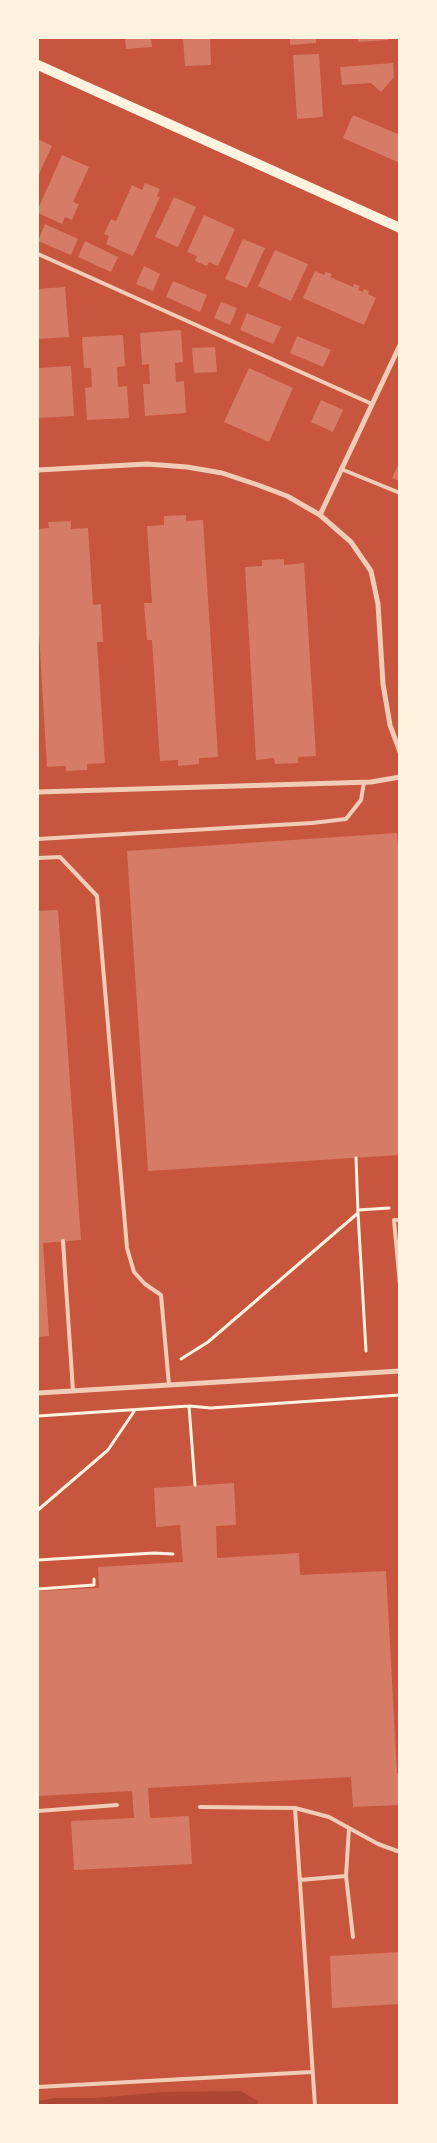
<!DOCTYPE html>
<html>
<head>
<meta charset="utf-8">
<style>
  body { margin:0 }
  #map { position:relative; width:437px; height:2143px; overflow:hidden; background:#c8553d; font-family:Lato,sans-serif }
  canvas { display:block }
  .frame { position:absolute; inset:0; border:39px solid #fff3e0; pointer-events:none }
</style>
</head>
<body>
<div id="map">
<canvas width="437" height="2143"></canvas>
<div class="frame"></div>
</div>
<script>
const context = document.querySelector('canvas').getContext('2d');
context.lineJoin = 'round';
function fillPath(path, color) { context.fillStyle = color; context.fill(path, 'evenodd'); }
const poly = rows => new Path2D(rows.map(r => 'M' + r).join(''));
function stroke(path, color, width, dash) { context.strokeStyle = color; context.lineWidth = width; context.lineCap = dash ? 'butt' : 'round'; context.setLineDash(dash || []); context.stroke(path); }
fillPath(poly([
  [241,2091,258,2101,258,2105,38,2105,38,2101,55,2098,95,2098,163,2092]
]), '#ae4732');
fillPath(poly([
  [125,38,151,38,152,47,126,49],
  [183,38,210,38,211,65,185,66],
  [290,38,316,38,316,43,290,45],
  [358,38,388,38,388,40,358,42],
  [319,54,323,117,297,119,293,55],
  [393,63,394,77,381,92,371,83,342,85,340,67],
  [353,115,400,135,400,163,343,138],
  [38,139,52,146,38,176],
  [62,155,89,167,73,202,79,204,72,220,65,217,62,224,38,213,38,209],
  [145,183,160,189,157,196,160,197,133,256,106,244,109,236,104,234,111,219,116,221,132,185,142,190],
  [174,197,196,207,178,247,155,237],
  [204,215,235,229,218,266,209,262,207,266,195,261,197,256,187,252],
  [45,224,78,239,71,255,38,241],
  [243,239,265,248,247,288,225,279],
  [85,241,118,257,111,272,78,257],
  [275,250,308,264,291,301,258,286],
  [144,266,160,274,153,291,136,284],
  [315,271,324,275,326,272,332,274,330,277,353,287,354,284,360,286,358,290,363,292,364,289,369,291,368,294,376,298,364,325,303,298],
  [173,281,207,295,200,312,166,297],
  [65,287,69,337,38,339,38,289],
  [221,302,237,308,230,325,214,318],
  [247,313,281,327,273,344,240,330],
  [181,330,183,362,175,363,176,382,184,381,186,413,145,416,143,384,150,384,149,364,142,365,140,333],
  [123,335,125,366,117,367,118,387,127,386,129,418,87,420,85,388,92,387,91,368,84,368,82,337],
  [297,336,331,350,323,367,290,353],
  [215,347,217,372,194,373,192,348],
  [71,366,74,416,38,418,38,368],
  [249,368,293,388,269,442,224,422],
  [321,400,343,410,333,432,311,422],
  [400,461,400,481,392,478],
  [186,515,186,521,203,520,218,757,199,758,199,764,178,766,178,760,160,761,152,640,147,640,144,603,152,603,147,526,164,525,164,516],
  [71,521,71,529,88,528,93,605,101,604,103,642,97,642,105,763,87,764,87,770,66,771,66,766,47,767,38,617,38,529,49,528,48,522],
  [284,559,284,565,304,563,316,756,298,757,298,763,275,764,274,758,256,760,245,567,262,566,262,560],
  [397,833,400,870,400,1155,148,1171,127,851],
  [58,910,81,1240,43,1243,49,1336,38,1337,38,911],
  [234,1483,236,1525,216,1526,217,1558,299,1553,300,1575,386,1571,397,1773,400,1773,400,1805,353,1807,351,1777,148,1788,150,1818,189,1816,192,1864,74,1870,71,1821,134,1818,132,1791,38,1796,38,1591,99,1588,98,1567,183,1562,180,1525,156,1527,154,1488],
  [400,1952,400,2004,332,2008,330,1956]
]), '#d67c66');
stroke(poly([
  [358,1210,389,1208],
  [358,1213,366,1351],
  [181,1359,208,1342,358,1213,356,1158],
  [189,1406,195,1485],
  [38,1416,189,1406,211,1408,400,1395],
  [38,1510,108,1450,135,1410],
  [38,1560,154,1553,173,1554],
  [38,1589,94,1585,94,1579]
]), '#fff3e0', 3);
stroke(poly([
  [38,254,372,404],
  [341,469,400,493],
  [38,839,312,823,346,819,361,800,364,782],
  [38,858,60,857,97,896,127,1248,134,1272,145,1284,161,1295,169,1385],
  [400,1220,394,1220,400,1285],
  [63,1241,73,1391],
  [200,1807,295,1808,315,2106],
  [295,1808,329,1817,378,1844,400,1852],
  [38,1811,117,1805],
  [349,1828,346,1876,353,1937],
  [300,1880,346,1876],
  [38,2087,312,2072]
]), '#f1ccb7', 4);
stroke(poly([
  [38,470,147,464,187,467,222,473,258,485,287,496,320,515,351,542,371,571,378,604,383,684,390,725,400,752],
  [320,515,400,345],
  [38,792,371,782,400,777],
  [38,1393,400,1371]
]), '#f1ccb7', 5);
stroke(poly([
  [38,65,400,228]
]), '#fff3e0', 10);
</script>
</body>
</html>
